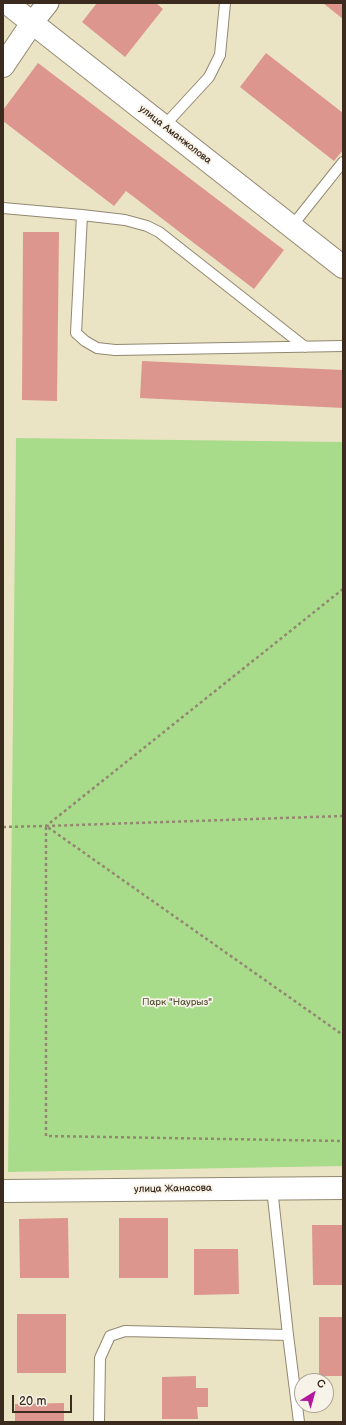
<!DOCTYPE html>
<html>
<head>
<meta charset="utf-8">
<style>
  body { margin:0 }
  #map { position:relative; width:346px; height:1425px; overflow:hidden; background:#ebe4c4; font-family:"Balsamiq Sans",sans-serif }
  canvas { display:block }
  .frame { position:absolute; inset:0; border:4px solid #3b2a1e; pointer-events:none }
  .north { position:absolute; left:294px; top:1373px; width:40px; height:40px; box-sizing:border-box; background:#f7f3e8; border:1px solid #aca397; border-radius:50%; rotate:37deg; font-size:11px; font-weight:700; line-height:16px; text-align:center; color:#3b2a1e }
  .north::after { content:''; display:block; margin:auto; width:14px; height:18px; background:#b5179e; clip-path:polygon(50% 0,100% 100%,50% 72%,0 100%) }
  .scale { position:absolute; left:12px; top:1395px; width:60px; height:18px; box-sizing:border-box; border:2px solid #3b2a1e; border-top:0; padding-left:5px; font-size:12px; line-height:14px; white-space:nowrap; color:#3b2a1e; -webkit-text-stroke:3px #f7f3e8; paint-order:stroke }
</style>
</head>
<body>
<div id="map">
<canvas width="346" height="1425"></canvas>
<div class="frame"></div>
<div class="north">С</div>
<div class="scale">20 m</div>
</div>
<script>
const context = document.querySelector('canvas').getContext('2d');
context.lineJoin = 'round';
function fillPath(path, color) { context.fillStyle = color; context.fill(path, 'evenodd'); }
const poly = rows => new Path2D(rows.map(r => 'M' + r).join(''));
function stroke(path, color, width, dash) { context.strokeStyle = color; context.lineWidth = width; context.lineCap = dash ? 'butt' : 'round'; context.setLineDash(dash || []); context.stroke(path); }
function write(font, color, halo, rows, align = 'center') {
  context.font = font + ' "Balsamiq Sans",sans-serif'; context.lineWidth = 3.5; context.setLineDash([]); context.textBaseline = 'middle'; context.strokeStyle = halo; context.fillStyle = color; for (const [text, x, y, turn = 0] of rows) {
    context.save(); context.translate(x, y); context.rotate((+turn || 0) * Math.PI / 180); context.textAlign = isNaN(turn) ? turn : align; if (halo) context.strokeText(text, 0, 0); context.fillText(text, 0, 0); context.restore();
  }
}
fillPath(poly([
  [16,438,343,442,343,1166,8,1172]
]), '#a8dc8b');
fillPath(poly([
  [97,3,156,3,163,9,125,57,82,22],
  [323,3,343,3,343,19],
  [266,53,343,113,343,150,334,161,240,87],
  [38,63,284,250,254,289,126,191,114,206,3,121,3,110],
  [23,232,59,232,57,401,22,400],
  [142,361,343,370,343,408,140,398],
  [68,1218,69,1278,20,1278,19,1219],
  [119,1218,168,1218,168,1278,119,1278],
  [312,1225,343,1225,343,1285,313,1285],
  [194,1249,238,1249,239,1294,194,1295],
  [17,1314,66,1314,66,1373,17,1373],
  [319,1317,343,1317,343,1376,319,1376],
  [196,1376,196,1388,208,1388,208,1407,197,1407,198,1419,162,1419,162,1377],
  [64,1403,64,1422,15,1422,15,1404]
]), '#dd968d');
const service = poly([
  [163,127,209,77,220,55,225,3],
  [3,208,82,215,76,333,85,341,97,348,115,350,343,346],
  [82,215,125,220,147,226,159,232,305,347],
  [292,226,343,162],
  [272,1188,288,1335,299,1422],
  [99,1422,100,1358,110,1336,125,1331,288,1335]
]);
const minor = poly([
  [32,23,48,3]
]);
const tertiary = poly([
  [7,3,343,267],
  [3,66,32,23],
  [3,1191,343,1188]
]);
stroke(service, '#938771', 12);
stroke(minor, '#938771', 23);
stroke(tertiary, '#938771', 24);
stroke(poly([
  [343,816,46,826,343,1035],
  [3,827,46,826,343,589],
  [46,827,46,1136,343,1141]
]), '#938771', 2.5, [3, 3]);
stroke(service, '#fff', 10);
stroke(minor, '#fff', 21);
stroke(tertiary, '#fff', 22);
write('10px', '#3b2a1e', '#f7f3e8', [
  ["улица Аманжолова",175,135,38],
  ["улица Жанасова",173,1189,-1]
]);
write('10px', '#565639', '#f7f3e8', [
  ["Парк \"Наурыз\"",177,1002]
]);
</script>
</body>
</html>
